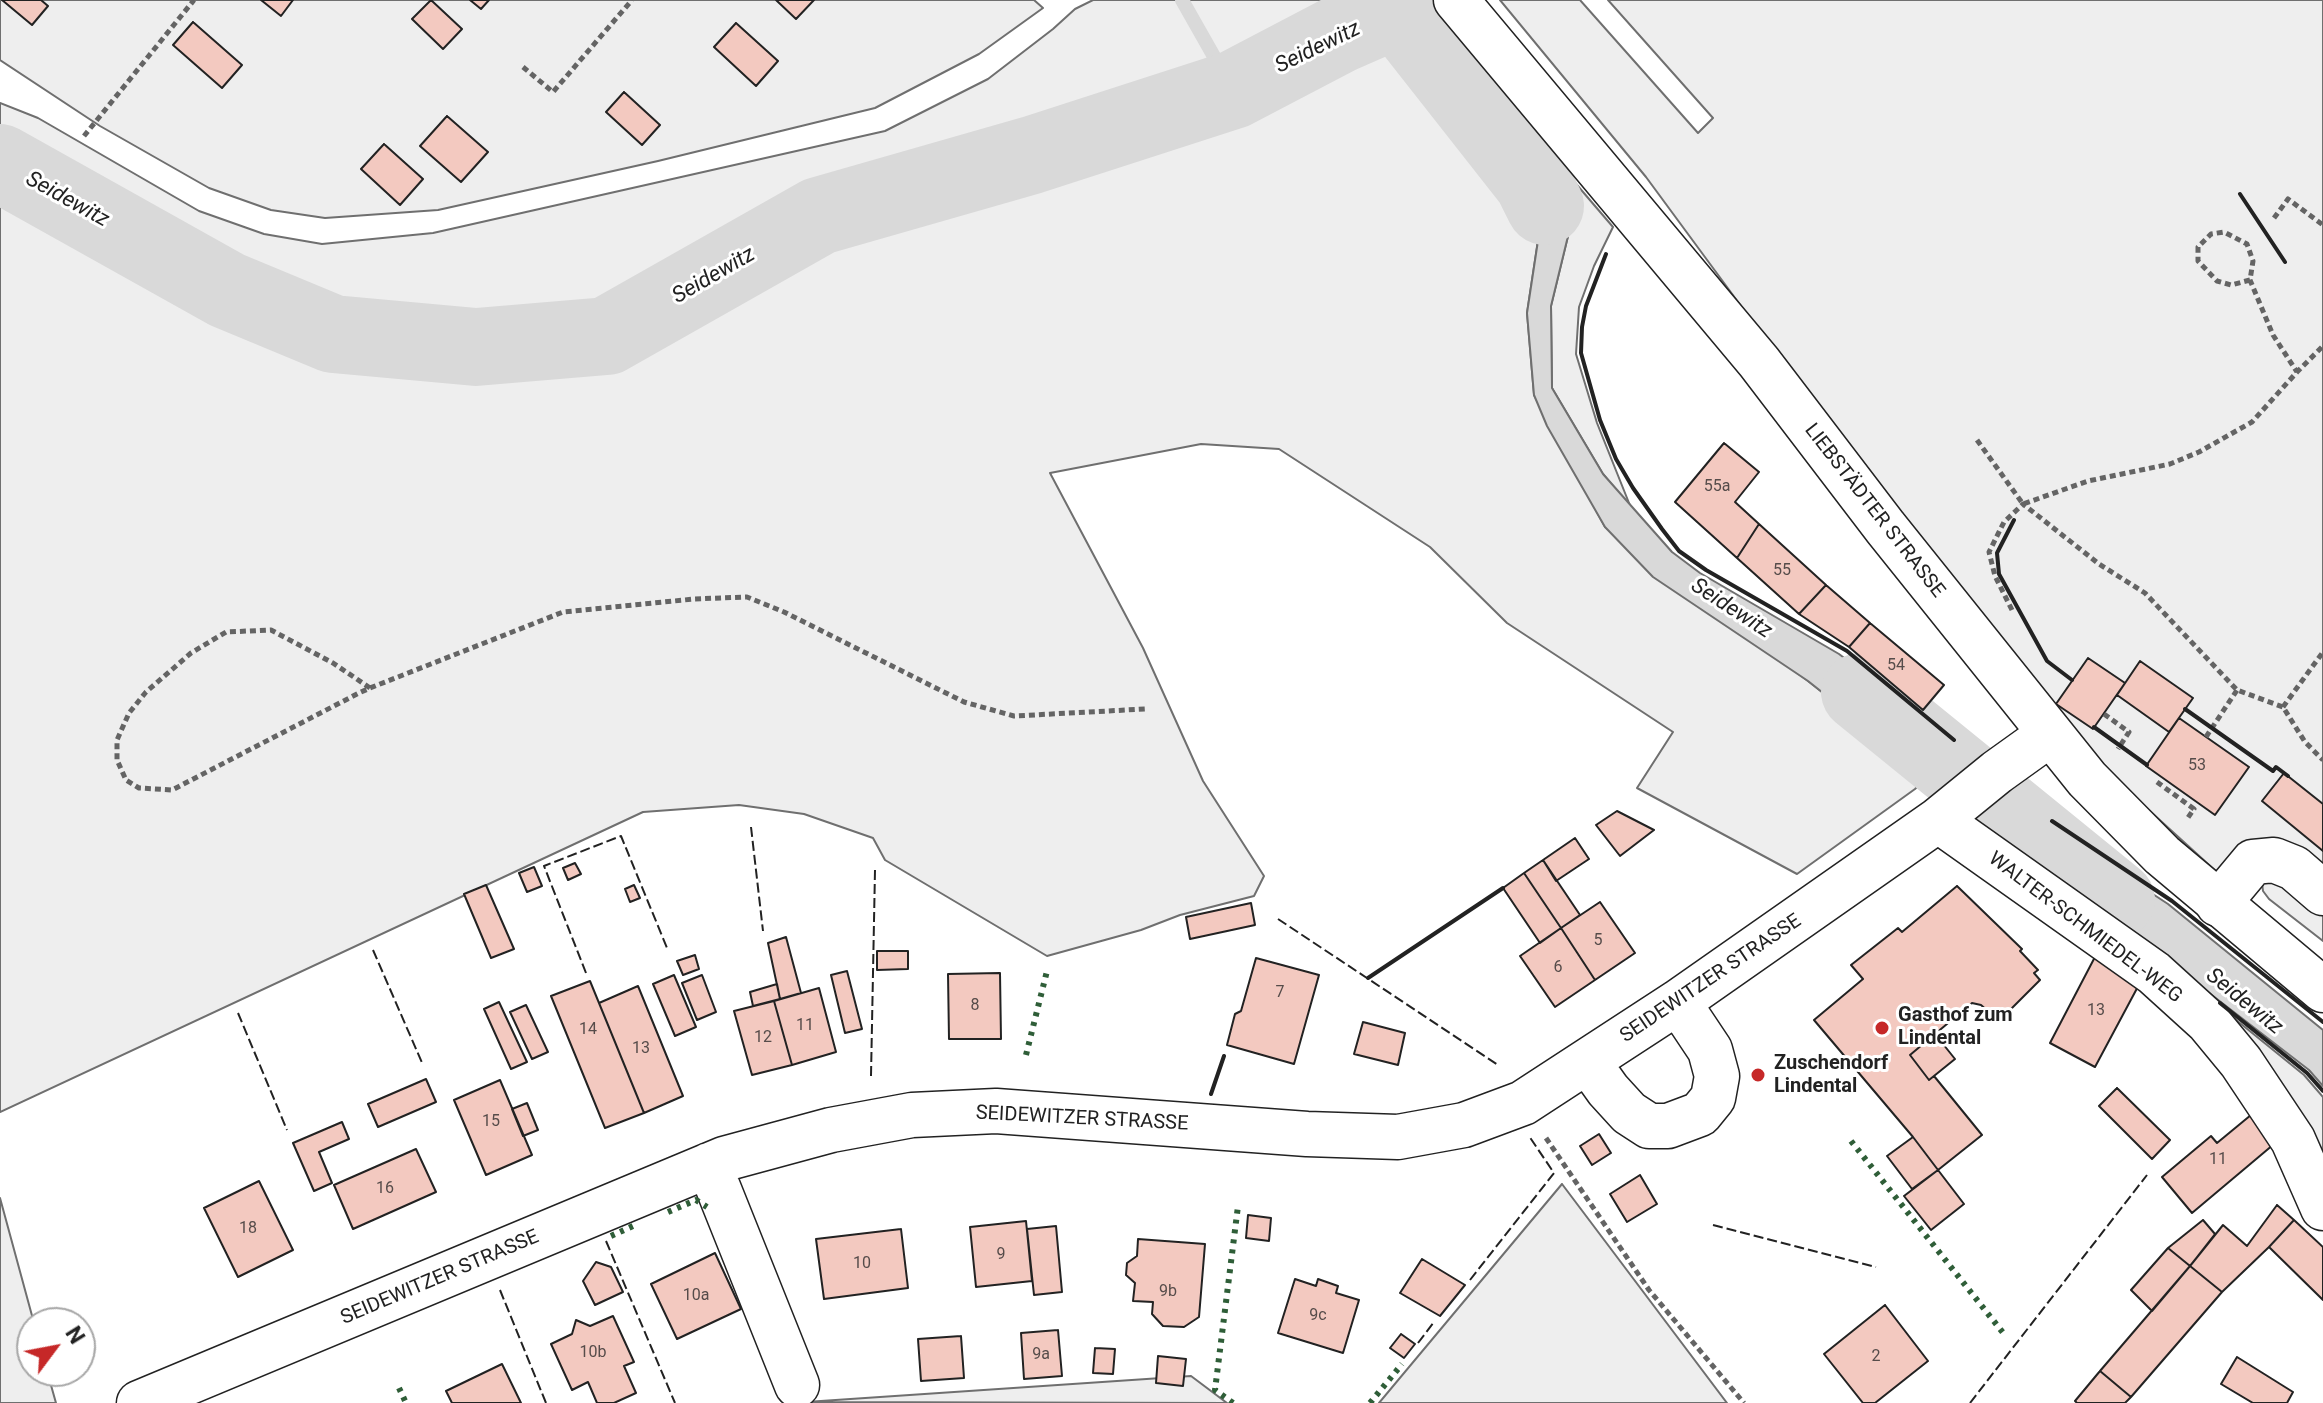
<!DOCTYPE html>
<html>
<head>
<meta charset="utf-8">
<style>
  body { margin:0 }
  #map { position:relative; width:2323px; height:1403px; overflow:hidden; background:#fff; font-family:Roboto,sans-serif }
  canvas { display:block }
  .north { position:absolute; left:16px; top:1307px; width:80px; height:80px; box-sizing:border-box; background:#fff; border:2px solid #a7a7a7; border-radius:50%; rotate:58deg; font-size:22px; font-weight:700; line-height:32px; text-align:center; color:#222 }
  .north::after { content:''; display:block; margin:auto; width:28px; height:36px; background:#c62828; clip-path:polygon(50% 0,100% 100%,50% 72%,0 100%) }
</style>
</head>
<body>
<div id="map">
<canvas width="2323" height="1403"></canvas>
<div class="north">N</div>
</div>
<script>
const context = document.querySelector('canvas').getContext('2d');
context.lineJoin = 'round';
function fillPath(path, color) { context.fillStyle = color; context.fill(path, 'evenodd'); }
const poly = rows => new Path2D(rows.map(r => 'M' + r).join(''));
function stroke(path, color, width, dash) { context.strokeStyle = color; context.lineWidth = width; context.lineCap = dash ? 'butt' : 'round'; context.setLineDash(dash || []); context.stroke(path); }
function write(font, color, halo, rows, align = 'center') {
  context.font = font + ' Roboto,sans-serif'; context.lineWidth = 6; context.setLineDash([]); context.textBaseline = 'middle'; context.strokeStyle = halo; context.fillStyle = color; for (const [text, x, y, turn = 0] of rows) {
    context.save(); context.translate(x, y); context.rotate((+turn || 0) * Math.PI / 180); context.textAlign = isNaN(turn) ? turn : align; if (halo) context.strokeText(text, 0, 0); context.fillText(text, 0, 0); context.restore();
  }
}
const green = poly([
  [0,0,1034,0,1043,8,979,54,875,108,658,161,438,210,325,218,271,210,209,188,100,126,0,60,0,0],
  [1093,0,1423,0,1487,80,1613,227,1594,266,1579,307,1576,354,1597,423,1631,508,1603,474,1552,388,1551,306,1569,232,1491,112,1472,124,1524,192,1539,234,1527,313,1534,395,1605,527,1808,681,1928,776,1915,789,1797,874,1637,788,1673,732,1507,623,1430,547,1279,449,1201,444,1050,473,1143,648,1203,781,1264,876,1254,896,1180,915,1141,930,1047,956,885,860,873,838,804,814,739,805,643,812,0,1112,0,103,38,118,199,211,264,234,322,244,433,233,885,131,988,79,1053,29,1075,9,1093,0],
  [1500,0,1580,0,1698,133,1713,118,1608,0,2323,0,2323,881,2219,874,2118,782,2062,719,1794,378,1646,177,1500,0],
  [2262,883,2277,883,2323,916,2323,941,2269,899,2263,891,2262,883],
  [2230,1015,2304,1075,2323,1097,2323,1176,2230,1015],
  [1562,1184,1727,1403,1379,1403,1562,1184],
  [0,1198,34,1323,32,1323,32,1371,47,1371,56,1403,0,1403,0,1198],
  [1191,1376,1227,1403,806,1402,1191,1376]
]);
fillPath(green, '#eee');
stroke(green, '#6f6f6f', 2);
const water = poly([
  [1491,111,1532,160,1561,199,1569,232,1551,306,1552,388,1603,474,1672,552,1700,573,1839,654,1918,714,1953,747,1928,776,1808,681,1653,577,1605,527,1547,426,1534,395,1527,313,1539,234,1524,192,1471,124,1491,111],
  [2043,822,2168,904,2323,1030,2323,1086,2309,1070,2021,848,2043,822]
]);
fillPath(water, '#d9d9d9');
stroke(water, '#6f6f6f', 2);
stroke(poly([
  [1182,0,1233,90]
]), '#d9d9d9', 14);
stroke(poly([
  [0,163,227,290,333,334,476,347,607,336,819,216,1032,155,1233,90,1340,34,1397,9,1533,182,1545,206],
  [1860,692,2116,900]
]), '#d9d9d9', 78);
const building = poly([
  [2,0,41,0,48,6,32,25,2,0],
  [261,0,293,0,281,16,261,0],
  [431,0,462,29,443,49,412,19,431,0],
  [470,0,489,0,481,9,470,0],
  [776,0,814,0,796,19,776,0],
  [193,22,242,65,222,88,173,45,193,22],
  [736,23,778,61,756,86,714,47,736,23],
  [624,92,660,125,642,145,606,112,624,92],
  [447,116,488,152,461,182,420,146,447,116],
  [384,144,423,179,400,205,361,169,384,144],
  [1724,443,1759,472,1735,502,1759,524,1737,558,1675,502,1724,443],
  [1759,524,1826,585,1799,614,1737,558,1759,524],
  [1826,585,1870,623,1849,647,1799,614,1826,585],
  [1870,623,1944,685,1923,710,1849,647,1870,623],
  [2088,658,2125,683,2093,729,2056,704,2088,658],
  [2140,661,2193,698,2169,732,2117,695,2140,661],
  [2179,718,2249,767,2215,815,2146,766,2179,718],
  [2284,773,2323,804,2323,851,2262,801,2284,773],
  [1617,811,1654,830,1620,856,1596,825,1617,811],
  [1575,838,1589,859,1556,881,1543,860,1575,838],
  [1543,860,1580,915,1561,928,1524,873,1543,860],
  [575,863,581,874,568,880,563,868,575,863],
  [534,867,542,886,527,892,519,873,534,867],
  [1524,873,1561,928,1540,943,1503,888,1524,873],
  [486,885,514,949,491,958,464,894,486,885],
  [634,885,640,898,630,902,625,889,634,885],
  [1957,886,2022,949,2020,951,2038,970,2034,973,2040,980,1999,1021,1981,1005,1972,1003,1910,1055,1929,1080,1934,1076,1982,1135,1938,1170,1913,1137,1814,1020,1863,979,1851,965,1898,928,1902,932,1957,886],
  [1600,902,1635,953,1595,980,1561,928,1600,902],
  [1251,903,1255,925,1190,939,1186,917,1251,903],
  [1561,928,1595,980,1555,1007,1520,956,1561,928],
  [786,937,801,993,780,999,768,943,786,937],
  [877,951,908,951,908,969,877,970,877,951],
  [695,955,699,969,683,975,677,961,695,955],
  [2096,955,2142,979,2095,1067,2050,1043,2096,955],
  [1256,958,1319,975,1294,1064,1227,1045,1235,1014,1241,1011,1256,958],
  [847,971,862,1029,845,1033,831,975,847,971],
  [1000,973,1001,1039,949,1039,948,974,1000,973],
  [674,975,696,1027,675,1036,653,984,674,975],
  [702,975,716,1012,697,1020,682,983,702,975],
  [590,981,644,1113,605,1128,551,996,590,981],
  [777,984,780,999,753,1006,750,992,777,984],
  [638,986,683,1096,644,1113,599,1003,638,986],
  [819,988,836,1052,792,1065,774,1001,819,988],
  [774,1001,792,1065,752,1075,734,1011,774,1001],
  [499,1002,527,1062,511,1069,484,1009,499,1002],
  [526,1005,548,1052,532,1059,510,1012,526,1005],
  [1363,1022,1405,1033,1398,1065,1354,1054,1363,1022],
  [1935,1034,1955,1059,1929,1080,1910,1055,1935,1034],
  [426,1079,436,1102,378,1127,368,1104,426,1079],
  [500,1080,532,1155,486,1175,454,1100,500,1080],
  [2117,1088,2170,1140,2152,1159,2099,1106,2117,1088],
  [527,1103,538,1130,523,1136,512,1109,527,1103],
  [2257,1110,2280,1139,2192,1213,2162,1177,2211,1136,2217,1143,2257,1110],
  [342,1122,349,1139,319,1152,332,1183,314,1191,293,1143,342,1122],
  [1599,1134,1611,1153,1592,1165,1580,1146,1599,1134],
  [1913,1137,1938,1170,1912,1189,1887,1156,1913,1137],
  [416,1149,436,1192,353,1229,334,1185,416,1149],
  [1938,1170,1964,1204,1931,1230,1904,1196,1938,1170],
  [1640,1175,1657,1204,1627,1222,1610,1194,1640,1175],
  [259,1181,293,1250,238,1277,204,1208,259,1181],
  [2277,1205,2294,1220,2269,1247,2222,1292,2190,1266,2223,1225,2247,1246,2277,1205],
  [1248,1215,1271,1218,1269,1241,1246,1238,1248,1215],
  [2203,1220,2215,1234,2190,1266,2168,1248,2203,1220],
  [2294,1220,2323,1247,2323,1300,2269,1247,2294,1220],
  [1026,1221,1032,1281,976,1287,970,1227,1026,1221],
  [1056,1226,1062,1292,1034,1295,1027,1229,1056,1226],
  [901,1229,908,1288,824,1299,816,1239,901,1229],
  [1138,1239,1205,1244,1199,1317,1184,1327,1163,1326,1152,1314,1153,1302,1133,1301,1135,1283,1126,1275,1127,1263,1137,1256,1138,1239],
  [2168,1248,2190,1266,2152,1311,2131,1290,2168,1248],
  [715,1253,741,1309,677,1339,651,1284,715,1253],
  [1422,1259,1465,1285,1440,1316,1400,1293,1422,1259],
  [596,1262,611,1267,623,1292,595,1305,583,1281,596,1262],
  [2190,1266,2222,1292,2131,1397,2100,1371,2190,1266],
  [1295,1279,1316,1286,1318,1279,1338,1286,1336,1293,1359,1300,1343,1353,1278,1333,1295,1279],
  [1885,1305,1928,1361,1875,1403,1863,1403,1824,1354,1885,1305],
  [613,1316,634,1362,624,1366,636,1393,614,1403,597,1403,588,1382,572,1390,551,1344,572,1334,576,1320,590,1326,613,1316],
  [1058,1330,1062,1376,1024,1379,1021,1333,1058,1330],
  [1401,1334,1415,1344,1404,1358,1390,1348,1401,1334],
  [961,1336,964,1378,921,1381,918,1339,961,1336],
  [1095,1348,1115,1349,1113,1374,1093,1373,1095,1348],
  [1158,1356,1186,1359,1183,1386,1156,1383,1158,1356],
  [2237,1357,2293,1392,2287,1403,2253,1403,2221,1384,2237,1357],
  [502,1364,521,1403,452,1403,446,1391,502,1364],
  [2100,1371,2131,1397,2125,1403,2077,1403,2075,1401,2100,1371]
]);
fillPath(building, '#f3c9c0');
stroke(building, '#222', 2);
const minor = poly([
  [1938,820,2154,973,2208,1022,2241,1062,2293,1140,2323,1208],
  [2218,904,2253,862,2274,860,2294,868,2323,893],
  [1588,1062,1608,1090,1629,1113,1649,1126,1668,1126,1700,1114,1713,1098,1717,1076,1710,1050,1678,1002],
  [709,1165,797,1385],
  [139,1403,724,1159,831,1130,912,1115,996,1111,1307,1134,1398,1137,1464,1125,1523,1103,1678,1002,1938,820,1997,772,2050,734]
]);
const major = poly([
  [1456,0,1759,362,1885,527,2087,779,2162,855,2323,990]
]);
stroke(minor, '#222', 47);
stroke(major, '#222', 47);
stroke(poly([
  [523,67,553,92,632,0],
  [84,136,194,0],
  [2274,218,2288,199,2323,225],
  [2250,280,2231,285,2217,281,2198,261,2198,247,2211,234,2224,232,2247,244,2253,261,2250,280,2273,335,2297,372],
  [1977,440,2023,504,2088,481,2170,464,2199,452,2252,422,2297,372,2323,346],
  [2012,610,1995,576,1989,552,2004,522,2023,504,2099,564,2145,593,2237,690,2283,707,2305,742,2323,760],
  [370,688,333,663,271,630,226,632,191,653,146,692,129,713,117,740,117,760,126,780,139,788,172,790,359,693,370,688,563,612,694,599,747,597,784,612,964,702,1014,716,1145,709],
  [2283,707,2323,652],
  [2104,714,2129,732,2118,749],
  [2206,737,2237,690],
  [2157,782,2194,809,2187,819],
  [1546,1138,1649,1290,1744,1403]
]), '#646464', 5, [6, 4]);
stroke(minor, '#fff', 44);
stroke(major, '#fff', 44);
stroke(poly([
  [1026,1055,1047,971],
  [1851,1141,2004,1334],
  [668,1212,696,1200,707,1207],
  [611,1236,633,1226],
  [399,1388,406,1403],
  [1233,1403,1215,1390,1238,1206],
  [1370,1403,1402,1364]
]), '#2f5e38', 6, [4, 6]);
stroke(poly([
  [751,827,763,931],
  [1278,919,1498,1065],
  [373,950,423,1065],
  [586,973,544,866,621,836,667,948],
  [238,1013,287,1130],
  [871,1076,875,870],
  [1713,1225,1876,1267],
  [606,1241,675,1403],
  [1470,1280,1554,1173,1529,1136],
  [500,1290,546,1403],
  [1418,1343,1434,1322],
  [1970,1403,2147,1175]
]), '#222', 2, [10, 4]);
stroke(poly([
  [2240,194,2285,262],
  [1606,254,1586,306,1582,327,1581,353,1600,420,1616,459,1633,488,1662,529,1679,551,1706,570,1847,651,1954,740],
  [2014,520,1997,553,1999,574,2047,661,2072,680],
  [2185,709,2273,771,2276,767,2288,776],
  [2094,727,2147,765],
  [2052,821,2172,901,2323,1022],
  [1368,978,1503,888],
  [2220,1003,2307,1073,2323,1091],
  [1211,1094,1224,1056]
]), '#222', 4);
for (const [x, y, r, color] of [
  [1882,1028,8,"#c62828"],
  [1758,1075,8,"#c62828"]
]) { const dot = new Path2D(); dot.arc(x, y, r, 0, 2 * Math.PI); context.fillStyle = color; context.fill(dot); stroke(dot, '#fff', 3); }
write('16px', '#564c4a', null, [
  ["55a",1717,487],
  ["55",1782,571],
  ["54",1896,666],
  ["53",2197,766],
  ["5",1598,941],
  ["6",1558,968],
  ["7",1280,993],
  ["8",975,1006],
  ["13",2096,1011],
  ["11",805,1026],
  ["14",588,1030],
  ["12",763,1038],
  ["13",641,1049],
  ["15",491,1122],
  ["11",2218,1160],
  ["16",385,1189],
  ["18",248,1229],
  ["9",1001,1255],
  ["10",862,1264],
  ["9b",1168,1292],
  ["10a",696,1296],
  ["9c",1318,1316],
  ["10b",593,1353],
  ["9a",1041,1355],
  ["2",1876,1357]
]);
write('20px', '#222', '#fff', [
  ["LIEBSTÄDTER STRASSE",1874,511,52],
  ["WALTER-SCHMIEDEL-WEG",2085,928,37],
  ["SEIDEWITZER STRASSE",1711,979,-34],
  ["SEIDEWITZER STRASSE",1082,1119,3],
  ["SEIDEWITZER STRASSE",440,1278,-23]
]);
write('bold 20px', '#222', '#fff', [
  ["Gasthof zum",1898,1016],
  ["Lindental",1898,1039],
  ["Zuschendorf",1774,1064],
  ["Lindental",1774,1087]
], 'left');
write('italic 22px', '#222', '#fff', [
  ["Seidewitz",1318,48,-26],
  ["Seidewitz",67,200,29],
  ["Seidewitz",714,276,-30],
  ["Seidewitz",1731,609,33],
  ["Seidewitz",2244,1002,39]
]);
</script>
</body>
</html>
